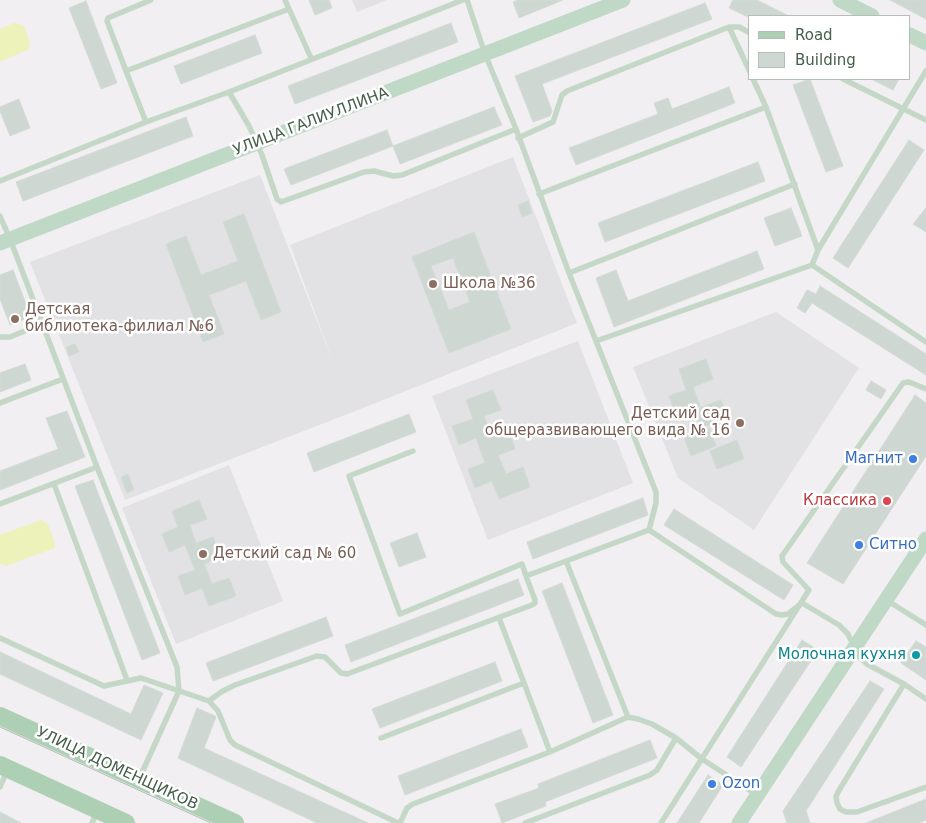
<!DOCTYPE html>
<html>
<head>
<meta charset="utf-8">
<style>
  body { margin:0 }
  #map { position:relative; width:926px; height:823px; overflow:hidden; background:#f1eff2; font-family:"DejaVu Sans",sans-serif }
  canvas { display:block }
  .legend { position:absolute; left:748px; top:15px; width:162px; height:65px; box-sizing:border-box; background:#fff; border:1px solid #b5bfb7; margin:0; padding:6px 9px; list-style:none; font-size:15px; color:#465e4a }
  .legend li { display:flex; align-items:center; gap:10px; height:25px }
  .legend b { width:25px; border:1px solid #b5bfb7 }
</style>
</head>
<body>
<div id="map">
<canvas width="926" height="823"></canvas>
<ul class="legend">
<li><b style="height:6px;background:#add0b4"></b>Road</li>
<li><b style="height:14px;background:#ced7d1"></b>Building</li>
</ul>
</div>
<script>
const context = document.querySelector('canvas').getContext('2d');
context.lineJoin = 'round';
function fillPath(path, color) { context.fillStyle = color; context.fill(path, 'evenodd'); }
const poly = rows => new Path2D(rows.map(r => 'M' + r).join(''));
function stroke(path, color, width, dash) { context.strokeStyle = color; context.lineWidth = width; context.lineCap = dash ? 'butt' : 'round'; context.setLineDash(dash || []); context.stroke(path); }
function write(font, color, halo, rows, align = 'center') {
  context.font = font + ' "DejaVu Sans",sans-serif'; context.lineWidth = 5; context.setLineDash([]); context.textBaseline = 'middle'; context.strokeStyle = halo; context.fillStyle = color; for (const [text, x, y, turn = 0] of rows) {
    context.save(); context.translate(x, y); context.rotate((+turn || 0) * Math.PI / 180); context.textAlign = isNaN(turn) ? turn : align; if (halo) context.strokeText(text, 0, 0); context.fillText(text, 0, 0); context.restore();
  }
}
fillPath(poly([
  [352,0,387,0,357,12],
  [513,157,577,323,353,412,125,500,30,262,260,175,335,367,290,245],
  [776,312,859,368,754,530,678,478,633,367],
  [578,341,633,483,488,540,432,396],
  [229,465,283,601,176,644,122,508]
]), '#e2e1e3');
fillPath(poly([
  [14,23,22,25,25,28,30,43,29,49,0,62,0,29],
  [41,520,48,524,55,543,55,547,52,549,6,566,0,564,0,535]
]), '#ecf2ba');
const building = poly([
  [309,0,329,0,332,8,315,15,309,0],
  [518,0,563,0,519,18,513,2,518,0],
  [733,0,757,0,789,16,746,16,729,8,733,0],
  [890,0,926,0,926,19,890,0],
  [86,1,117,83,101,89,69,8,86,1],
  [705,3,712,19,542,84,552,111,550,116,533,122,515,76,705,3],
  [451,23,458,42,295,104,288,86,451,23],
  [255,35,262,53,181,84,174,66,255,35],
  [810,79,843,166,826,172,793,85,810,79],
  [871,79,899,79,893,90,871,79],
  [729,87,735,103,576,165,569,148,658,114,654,103,668,98,672,109,729,87],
  [19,99,30,128,10,136,0,111,0,107,19,99],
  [494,107,502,125,400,164,393,146,494,107],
  [186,117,193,136,23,201,16,182,186,117],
  [387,130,393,146,291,185,284,169,387,130],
  [909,140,924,150,848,268,833,258,909,140],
  [758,162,765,181,605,242,598,223,758,162],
  [528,201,532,213,522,217,518,205,528,201],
  [791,208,802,236,775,246,764,218,791,208],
  [926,208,926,232,913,224,926,208],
  [244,214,281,312,261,320,246,281,209,295,224,334,203,342,166,244,186,236,201,275,238,261,223,222,244,214],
  [474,232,511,329,449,353,412,257,474,232],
  [453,258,460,276,453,278,457,288,464,286,470,302,449,310,431,266,453,258],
  [757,251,764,269,614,327,596,278,616,270,628,301,757,251],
  [13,270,31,317,10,325,0,299,0,275,13,270],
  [820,286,926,354,926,375,812,303,805,313,797,308,807,290,816,294,820,286],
  [75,344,79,352,69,356,66,347,75,344],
  [706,359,713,379,693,387,700,406,676,415,669,396,686,390,679,369,706,359],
  [25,364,31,380,0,392,0,373,25,364],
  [871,381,886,390,881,399,866,390,871,381],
  [493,390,501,410,484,416,491,435,508,428,515,449,498,455,506,474,523,467,530,487,499,499,492,481,475,488,468,469,485,463,476,438,459,445,452,426,473,419,466,400,493,390],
  [915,395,926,403,926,456,843,584,807,563,915,395],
  [721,400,728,418,701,428,694,410,721,400],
  [67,411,85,457,0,490,0,471,58,449,46,418,67,411],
  [409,414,416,432,314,472,307,453,409,414],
  [709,428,716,446,691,456,684,437,709,428],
  [737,440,744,459,717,469,710,451,737,440],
  [128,474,134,490,127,493,121,477,128,474],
  [93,480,160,653,142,660,75,486,93,480],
  [643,498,648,515,533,559,527,542,643,498],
  [199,500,207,519,190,525,196,543,213,537,221,557,204,564,212,584,229,578,236,596,209,606,202,588,185,595,178,576,195,570,185,545,169,552,162,534,178,527,172,511,199,500],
  [674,509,793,585,784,600,664,525,674,509],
  [417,533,426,557,399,567,390,543,417,533],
  [518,579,524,595,351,662,345,645,518,579],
  [562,583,613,715,593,723,542,591,562,583],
  [326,617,333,636,213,681,206,663,326,617],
  [802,640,818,650,741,767,727,757,802,640],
  [916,641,926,647,926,680,901,663,916,641],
  [0,652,131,714,144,685,163,693,141,740,0,674,0,652],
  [495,662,502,681,380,728,372,709,495,662],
  [870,681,884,689,806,811,810,823,787,823,783,811,870,681],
  [197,708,215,716,216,717,204,748,368,823,317,823,178,758,197,708],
  [521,729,528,747,405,795,398,776,521,729],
  [650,740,657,758,545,802,546,806,502,823,495,804,539,788,538,784,650,740],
  [708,775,723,785,699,823,677,823,708,775],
  [926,799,926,820,919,823,866,823,926,799],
  [0,812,21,823,0,823,0,812]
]);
fillPath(building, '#ced7d1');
stroke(building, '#d3dbd6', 1);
stroke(poly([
  [285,0,311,58],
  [750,33,739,27,729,27,750,72],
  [126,71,107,21,108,18,151,0],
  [926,71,818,250,812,265,926,342],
  [753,79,766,107,818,250],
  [843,79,926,120],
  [229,92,249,126,262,155,277,199,281,202,364,172,374,171,393,176,402,175,516,129],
  [146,122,229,92,463,0],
  [518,138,553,122,562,95,567,91,729,27],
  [0,181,146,122,126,71,289,9],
  [539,194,766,107],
  [0,216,10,239,97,467,177,667,179,691,140,777],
  [569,273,795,184],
  [0,337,10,337,42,324],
  [596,341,812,265],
  [0,403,63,379],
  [413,451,349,476,400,614,522,564,526,576,649,530,656,503,656,492,569,273,516,129,485,54,467,0],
  [54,484,127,680],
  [0,504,97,467],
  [649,530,776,614,782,615,788,614,802,603,839,625,848,634,859,657,867,664,904,684,926,699],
  [566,561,628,717,638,719,652,724,676,738,702,759,757,795],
  [888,601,926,625],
  [499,618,524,683],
  [0,638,104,686,141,678,209,701,218,711,230,740,235,745,398,823],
  [904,684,838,792,836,797,837,803,840,809,846,812,857,812,926,787],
  [209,701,221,692,235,685,317,656,325,657,341,673,347,674,532,605,535,603,535,600,526,576],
  [381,738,524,683,550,752],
  [0,787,7,771],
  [92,823,97,812],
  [400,823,407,808,413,804,550,752,628,717],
  [525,823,650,775,657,770,676,738],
  [661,823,809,590,783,562,782,556,903,383,909,382,926,389]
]), '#c5d8c8', 5.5);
stroke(poly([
  [840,0,872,16],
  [910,35,926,43],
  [0,243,623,0],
  [739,823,926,539]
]), '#c0d9c6', 15);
stroke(poly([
  [0,716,235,823],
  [0,765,126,823]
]), '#add0b4', 18);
stroke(poly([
  [0,727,211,823]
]), '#b1bab4', 1);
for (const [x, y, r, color] of [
  [433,284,5,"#8d6e63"],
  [15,319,5,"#8d6e63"],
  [740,423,5,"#8d6e63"],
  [913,459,5,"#3f7fe0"],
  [887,501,5,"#e0444e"],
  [859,545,5,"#3f7fe0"],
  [203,554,5,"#8d6e63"],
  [916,655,5,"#0f9aa8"],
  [712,784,5,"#3f7fe0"]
]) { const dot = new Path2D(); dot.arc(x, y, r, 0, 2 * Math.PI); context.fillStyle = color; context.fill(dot); stroke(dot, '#fff', 2); }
write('15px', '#465e4a', '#fff', [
  ["УЛИЦА ГАЛИУЛЛИНА",311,122,-21],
  ["УЛИЦА ДОМЕНЩИКОВ",117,769,25]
]);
write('15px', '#785e54', '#fff', [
  ["Школа №36",443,284],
  ["Детская",25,310],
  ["библиотека-филиал №6",25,327],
  ["Детский сад",730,414,"right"],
  ["общеразвивающего вида № 16",730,431,"right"],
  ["Детский сад № 60",213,554]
], 'left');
write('15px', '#366cbe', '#fff', [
  ["Магнит",903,459,"right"],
  ["Ситно",869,545],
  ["Ozon",722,784]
], 'left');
write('15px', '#be3a42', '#fff', [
  ["Классика",877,501]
], 'right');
write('15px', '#0d838f', '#fff', [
  ["Молочная кухня",906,655]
], 'right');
</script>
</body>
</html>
